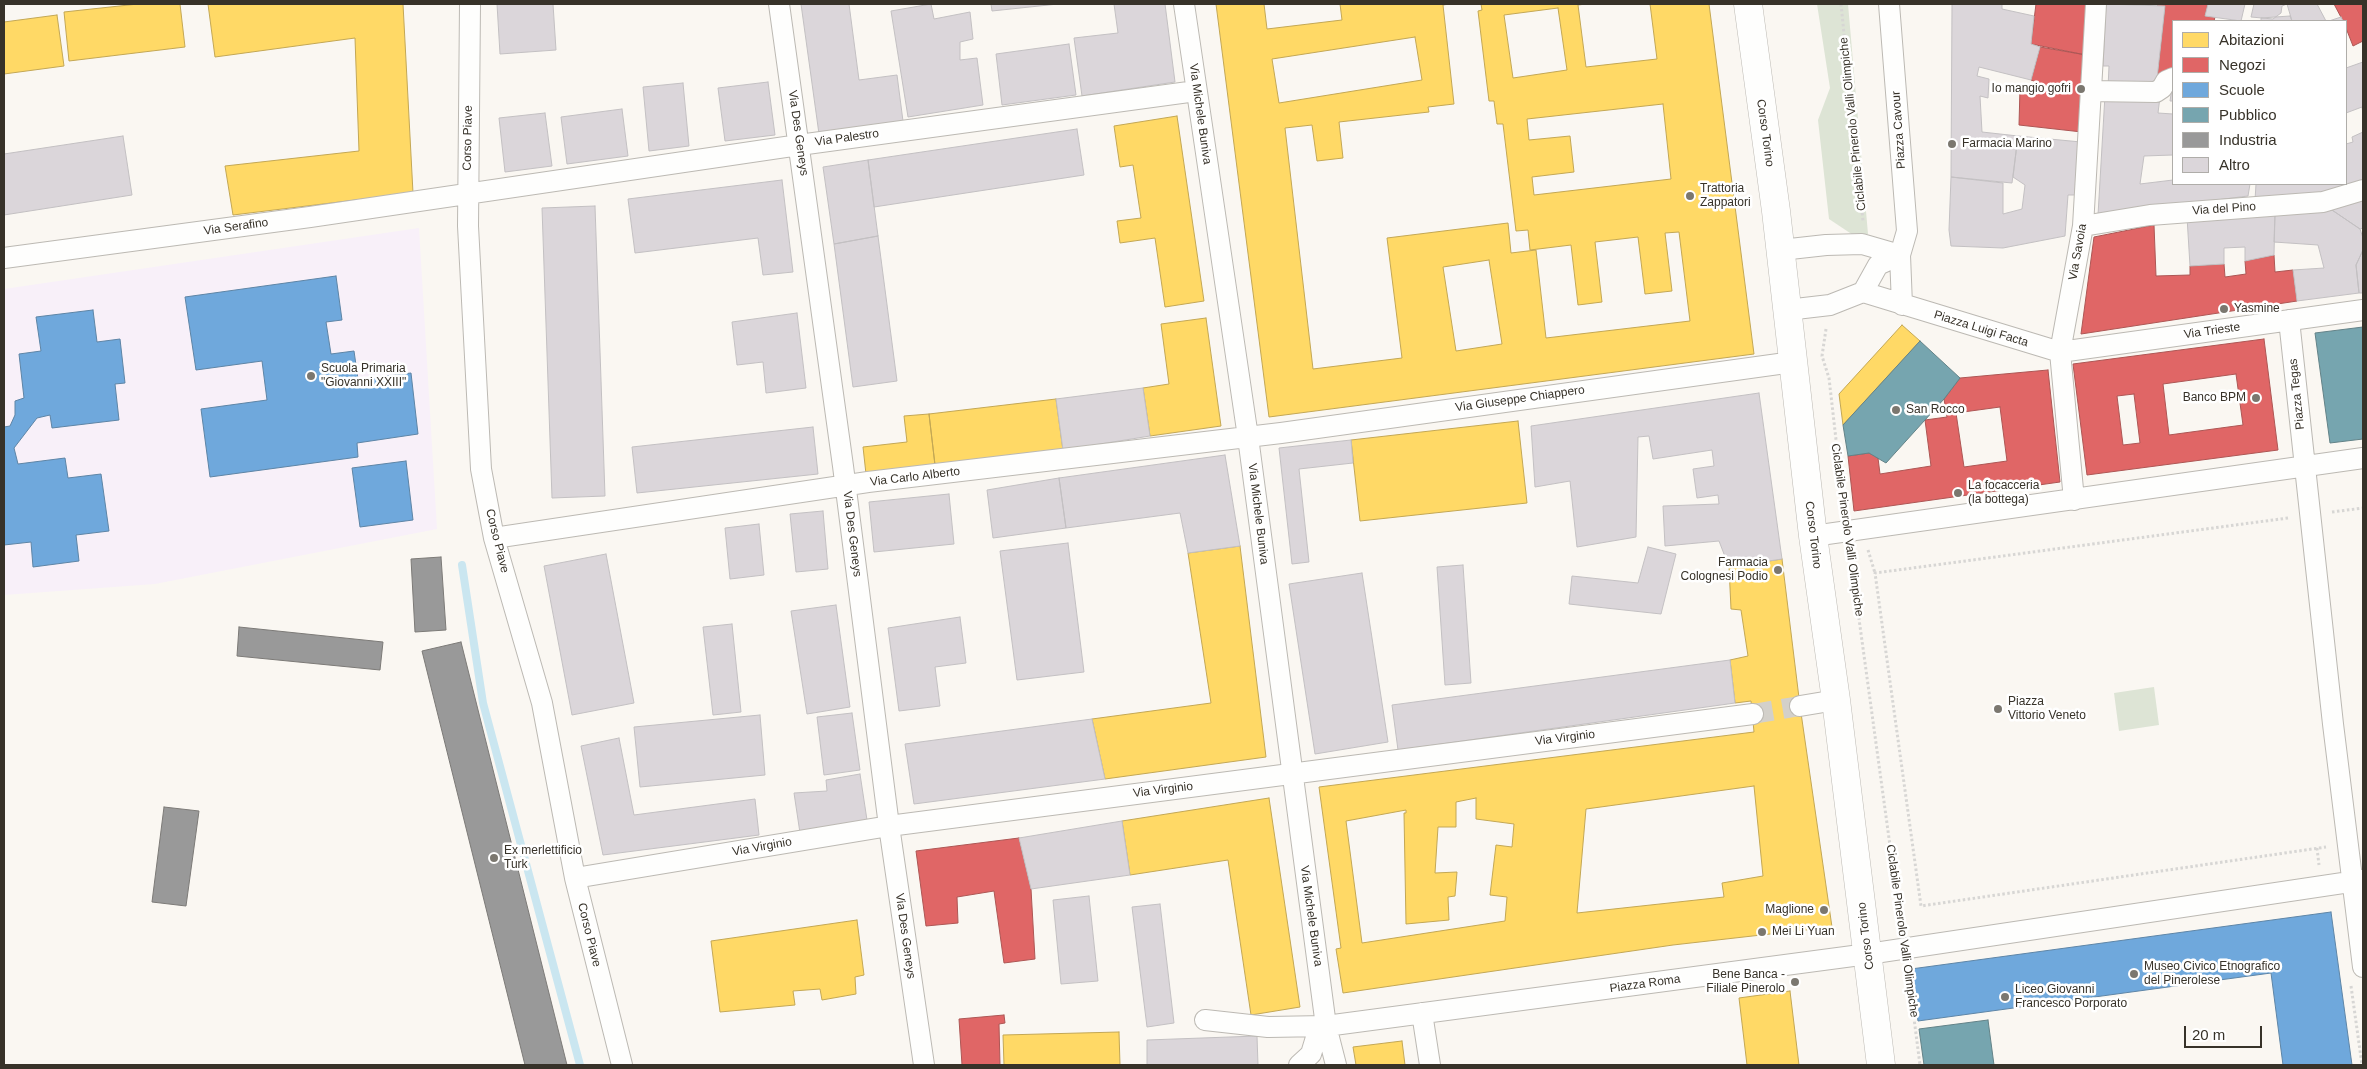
<!DOCTYPE html>
<html>
<head>
<meta charset="utf-8">
<style>
  body { margin:0 }
  #map { position:relative; width:2367px; height:1069px; overflow:hidden; background:#faf7f2; font-family:Helvetica,sans-serif }
  canvas { display:block }
  .frame { position:absolute; inset:0; border:5px solid #373229; pointer-events:none }
  .legend { position:absolute; left:2172px; top:20px; width:175px; height:165px; box-sizing:border-box; background:#fff; border:1px solid #afada9; margin:0; padding:6px 9px; list-style:none; font-size:15px; color:#373229 }
  .legend li { display:flex; align-items:center; gap:10px; height:25px }
  .legend b { width:25px; border:1px solid #afada9 }
  .scale { position:absolute; left:2184px; top:1026px; width:78px; height:22px; box-sizing:border-box; border:2px solid #373229; border-top:0; padding-left:6px; font-size:15px; line-height:18px; white-space:nowrap; color:#373229; -webkit-text-stroke:4px #fff; paint-order:stroke }
</style>
</head>
<body>
<div id="map">
<canvas width="2367" height="1069"></canvas>
<div class="frame"></div>
<ul class="legend">
<li><b style="height:14px;background:#ffd966"></b>Abitazioni</li>
<li><b style="height:14px;background:#e06666"></b>Negozi</li>
<li><b style="height:14px;background:#6fa8dc"></b>Scuole</li>
<li><b style="height:14px;background:#76a5af"></b>Pubblico</li>
<li><b style="height:14px;background:#999"></b>Industria</li>
<li><b style="height:14px;background:#dbd6da"></b>Altro</li>
</ul>
<div class="scale">20 m</div>
</div>
<script>
const context = document.querySelector('canvas').getContext('2d');
context.lineJoin = 'round';
function fillPath(path, color) { context.fillStyle = color; context.fill(path, 'evenodd'); }
const poly = rows => new Path2D(rows.map(r => 'M' + r).join(''));
function stroke(path, color, width, dash) { context.strokeStyle = color; context.lineWidth = width; context.lineCap = dash ? 'butt' : 'round'; context.setLineDash(dash || []); context.stroke(path); }
function write(font, color, halo, rows, align = 'center') {
  context.font = font + ' Helvetica,sans-serif'; context.lineWidth = 5; context.setLineDash([]); context.textBaseline = 'middle'; context.strokeStyle = halo; context.fillStyle = color; for (const [text, x, y, turn = 0] of rows) {
    context.save(); context.translate(x, y); context.rotate((+turn || 0) * Math.PI / 180); context.textAlign = isNaN(turn) ? turn : align; if (halo) context.strokeText(text, 0, 0); context.fillText(text, 0, 0); context.restore();
  }
}
fillPath(poly([
  [419,228,437,529,155,584,4,595,4,289]
]), '#f8f0f9');
fillPath(poly([
  [1817,4,1848,4,1868,234,1853,235,1829,219,1818,120,1830,88],
  [2154,687,2159,725,2119,731,2114,693]
]), '#dde4d5');
const homes = poly([
  [138,4,180,4,185,47,69,61,64,12,138,4],
  [208,4,403,4,413,193,233,215,225,166,359,151,355,38,215,57,208,4],
  [1216,4,1264,4,1267,29,1342,20,1340,4,1449,4,1443,5,1454,104,1428,107,1429,112,1339,122,1343,158,1317,161,1312,125,1285,128,1313,369,1402,358,1387,238,1508,223,1511,253,1536,250,1546,338,1690,321,1679,232,1665,233,1672,291,1645,294,1638,237,1595,242,1602,302,1578,305,1571,245,1530,250,1528,230,1516,231,1503,124,1497,124,1494,101,1489,101,1478,11,1482,10,1481,4,1586,4,1578,5,1586,67,1657,59,1650,4,1709,4,1754,354,1269,417,1216,4],
  [1558,8,1567,70,1513,78,1504,15,1558,8],
  [1415,37,1422,80,1279,103,1272,59,1415,37],
  [1663,104,1671,179,1534,195,1532,177,1574,172,1570,136,1529,140,1527,119,1663,104],
  [1489,260,1502,344,1456,351,1443,267,1489,260],
  [57,15,64,66,4,74,4,22,57,15],
  [1177,116,1204,301,1165,307,1155,238,1120,243,1117,221,1141,218,1133,165,1120,167,1114,126,1177,116],
  [1206,318,1221,426,1150,436,1143,388,1169,384,1161,324,1206,318],
  [1902,325,1920,341,1843,425,1839,394,1902,325],
  [1056,399,1063,450,935,465,929,414,1056,399],
  [929,414,935,465,866,474,863,447,907,442,904,416,929,414],
  [1518,421,1527,503,1360,521,1351,440,1518,421],
  [1240,546,1266,757,1105,779,1092,719,1211,703,1188,553,1240,546],
  [1782,559,1800,706,1832,927,1673,945,1343,993,1336,949,1341,948,1319,787,1754,732,1751,701,1735,703,1730,660,1748,656,1741,610,1731,609,1729,567,1782,559],
  [1754,786,1763,876,1722,883,1724,897,1577,913,1586,809,1754,786],
  [1476,798,1476,819,1514,824,1512,847,1496,845,1490,895,1507,897,1505,921,1362,943,1346,821,1406,810,1406,813,1404,813,1406,924,1449,920,1448,897,1455,896,1457,872,1435,873,1438,827,1456,827,1456,802,1476,798],
  [1269,798,1300,1007,1251,1015,1228,860,1130,875,1122,821,1269,798],
  [857,920,864,975,855,977,856,994,822,1000,820,989,793,991,795,1005,720,1012,711,941,857,920],
  [1790,991,1799,1065,1747,1065,1739,998,1790,991],
  [1119,1032,1120,1065,1004,1065,1003,1035,1119,1032],
  [1402,1041,1405,1065,1356,1065,1353,1047,1402,1041]
]);
fillPath(homes, '#ffd966');
stroke(homes, '#c3a754', 1);
const shops = poly([
  [2036,4,2089,4,2086,55,2031,44,2036,4],
  [2158,4,2208,4,2205,16,2215,17,2214,21,2173,21,2173,75,2157,79,2165,6,2157,7,2158,4],
  [2334,4,2363,4,2363,41,2353,46,2346,28,2346,21,2343,21,2334,4],
  [2040,47,2086,55,2082,132,2019,125,2020,88,2041,91,2042,84,2031,80,2040,47],
  [2154,225,2156,276,2190,275,2190,266,2224,264,2225,277,2246,274,2245,261,2274,255,2275,272,2293,270,2297,301,2081,334,2094,237,2154,225],
  [2264,339,2278,450,2087,475,2073,364,2264,339],
  [2236,374,2243,425,2169,435,2163,384,2236,374],
  [2134,394,2140,443,2123,445,2117,396,2134,394],
  [2048,370,2060,482,1854,511,1848,456,1869,453,1878,458,1880,474,1931,466,1925,420,1947,417,1944,399,1960,378,2048,370],
  [2000,407,2007,461,1964,467,1956,413,2000,407],
  [1019,838,1031,889,1035,959,1004,963,994,891,957,897,958,923,926,926,916,851,1019,838],
  [1004,1015,1005,1023,999,1024,1000,1065,962,1065,959,1019,1004,1015]
]);
fillPath(shops, '#e06666');
stroke(shops, '#ad5654', 1);
const schools = poly([
  [336,276,342,320,326,322,331,354,354,351,358,379,411,373,418,434,357,443,358,457,210,477,201,409,267,400,262,361,196,370,185,297,336,276],
  [93,310,97,342,120,339,125,383,115,384,119,420,52,428,50,415,37,418,14,448,18,464,65,458,68,478,101,474,109,531,76,535,79,561,33,567,31,542,4,545,4,427,10,426,15,415,15,401,24,398,19,354,41,351,36,317,93,310],
  [406,461,413,520,360,527,352,468,406,461],
  [2331,912,2352,1065,2283,1065,2271,973,1918,1021,1911,969,2331,912]
]);
fillPath(schools, '#6fa8dc');
stroke(schools, '#5e85a6', 1);
const public = poly([
  [2363,327,2363,439,2330,443,2315,333,2363,327],
  [1920,341,1960,378,1944,399,1886,463,1869,453,1848,456,1843,425,1920,341],
  [1988,1020,1994,1065,1924,1065,1919,1029,1988,1020]
]);
fillPath(public, '#76a5af');
stroke(public, '#638287', 1);
const industry = poly([
  [441,557,446,630,415,632,411,559,441,557],
  [239,627,383,642,380,670,237,656,239,627],
  [461,642,567,1065,525,1065,422,651,461,642],
  [164,807,199,811,186,906,152,902,164,807]
]);
fillPath(industry, '#999');
stroke(industry, '#7c7a77', 1);
stroke(poly([
  [462,565,483,703,580,1065]
]), '#cae6f0', 8);
const building = poly([
  [497,4,553,4,556,50,500,54,497,4],
  [801,4,849,4,859,80,897,75,903,121,819,134,801,4],
  [931,4,934,19,970,12,973,39,960,42,960,60,977,58,983,105,908,117,891,11,931,4],
  [991,4,1058,4,992,11,991,4],
  [1114,4,1165,4,1175,82,1082,96,1074,38,1118,33,1114,4],
  [1952,4,2002,4,2002,9,2034,16,2031,44,2040,47,2031,80,1979,67,1977,76,1989,79,1988,98,1980,96,1982,132,2018,136,2012,183,1951,177,1952,4],
  [2106,4,2165,6,2157,79,2151,88,2108,88,2109,66,2103,66,2106,4],
  [2208,4,2245,4,2241,21,2205,16,2208,4],
  [2254,4,2287,4,2282,6,2281,13,2273,19,2251,17,2254,4],
  [2287,4,2317,4,2326,21,2292,21,2287,4],
  [2290,16,2292,21,2261,21,2261,18,2290,16],
  [2341,17,2343,21,2329,21,2341,17],
  [1069,44,1076,95,1002,105,996,54,1069,44],
  [2363,62,2363,114,2362,107,2346,113,2346,68,2363,62],
  [2173,81,2173,101,2170,101,2173,81],
  [768,82,775,135,725,141,718,88,768,82],
  [683,83,689,146,649,151,643,87,683,83],
  [2105,95,2160,97,2158,113,2173,114,2173,155,2144,156,2140,184,2173,180,2173,184,2250,184,2248,196,2098,215,2105,95],
  [622,109,628,156,567,164,561,117,622,109],
  [545,113,552,166,505,172,499,118,545,113],
  [1077,129,1084,175,874,207,868,160,1077,129],
  [2363,132,2363,185,2302,199,2255,200,2256,184,2346,184,2346,144,2353,142,2352,137,2363,132],
  [123,136,132,195,4,215,4,154,123,136],
  [2018,136,2081,142,2076,195,2068,195,2065,236,2003,248,1951,246,1949,230,1951,177,2003,183,2003,214,2022,209,2025,185,2013,177,2018,136],
  [868,160,878,236,834,244,823,167,868,160],
  [782,180,793,272,763,275,758,238,635,253,628,199,782,180],
  [2363,196,2363,228,2360,229,2329,208,2363,196],
  [595,206,605,496,552,498,542,208,595,206],
  [2329,208,2360,229,2363,238,2363,250,2356,265,2359,293,2297,301,2293,270,2324,268,2318,245,2274,242,2275,213,2329,208],
  [2275,213,2274,255,2245,261,2245,247,2224,248,2224,264,2190,266,2187,217,2275,213],
  [878,236,897,381,853,387,834,244,878,236],
  [2363,250,2363,293,2359,293,2356,265,2363,250],
  [797,313,806,388,766,393,763,362,737,365,732,322,797,313],
  [1143,388,1150,436,1063,450,1056,399,1143,388],
  [1759,393,1782,559,1729,567,1719,541,1665,546,1663,506,1719,504,1718,495,1697,498,1693,469,1714,466,1712,450,1653,459,1649,436,1638,437,1636,537,1577,547,1570,481,1535,487,1531,426,1759,393],
  [813,427,818,474,637,493,632,447,813,427],
  [1351,440,1353,463,1299,469,1309,562,1292,564,1279,448,1351,440],
  [1225,455,1240,546,1188,553,1180,513,1066,528,1059,478,1225,455],
  [1059,478,1066,528,993,538,987,490,1059,478],
  [949,494,954,544,874,552,869,502,949,494],
  [823,511,828,569,796,572,790,514,823,511],
  [759,524,764,575,730,579,725,528,759,524],
  [1068,543,1084,672,1017,680,1000,551,1068,543],
  [1648,547,1676,554,1661,614,1569,604,1572,576,1638,583,1648,547],
  [606,554,634,703,572,715,544,566,606,554],
  [1463,565,1471,683,1445,685,1437,567,1463,565],
  [1362,573,1388,742,1315,754,1289,584,1362,573],
  [836,605,850,707,807,714,791,611,836,605],
  [960,617,966,663,935,667,940,706,899,711,888,628,960,617],
  [732,624,741,712,713,715,703,627,732,624],
  [1730,660,1735,703,1398,750,1392,705,1730,660],
  [852,713,860,770,824,775,817,717,852,713],
  [760,715,765,775,640,787,634,727,760,715],
  [1092,719,1105,779,914,804,905,744,1092,719],
  [619,738,634,815,755,799,759,835,603,855,581,746,619,738],
  [860,774,867,820,800,833,794,793,827,791,826,780,860,774],
  [1122,821,1130,875,1031,889,1019,838,1122,821],
  [1089,896,1098,981,1061,984,1053,900,1089,896],
  [1160,904,1174,1023,1147,1027,1132,907,1160,904],
  [1257,1036,1258,1065,1147,1065,1147,1040,1257,1036]
]);
fillPath(building, '#dbd6da');
stroke(building, '#c3c0c2', 1);
stroke(poly([
  [1753,714,1800,706]
]), '#d3d0ca', 20, [20, 10]);
const street = poly([
  [470,4,468,226,481,469,494,538,542,703,575,878,622,1065],
  [779,4,843,466,889,826,924,1065],
  [1184,4,1248,437,1326,1026,1336,1065],
  [1889,4,1907,231,1900,255,1902,305],
  [2091,91,2156,92,2162,88,2166,81,2173,78],
  [2083,226,2150,215,2323,202,2363,190],
  [1781,250,1826,245,1862,244,1900,255],
  [4,258,310,217,799,145,1196,91],
  [1863,292,1878,265,1900,255],
  [1787,310,1830,305,1863,292,2060,352,2363,310],
  [2289,320,2333,724,2363,967],
  [2074,500,2060,352,2083,226,2096,4],
  [1813,536,2363,458],
  [494,538,868,482,1281,433,1793,362],
  [1800,706,1836,700],
  [575,878,889,826,1753,714],
  [1422,1013,1430,1065],
  [1205,1020,1268,1027,1326,1026,1868,954,2363,880],
  [1299,1065,1311,1054,1318,1031,1326,1026]
]);
const secondary = poly([
  [1748,4,1776,211,1813,536,1836,700,1881,1065]
]);
stroke(street, '#bcb9b3', 22);
stroke(secondary, '#bcb9b3', 29);
stroke(poly([
  [1841,4,1863,221],
  [1826,329,1822,356,1829,378,1844,510],
  [2332,512,2363,508],
  [2288,518,1875,573,1921,906,2326,847],
  [1868,550,1875,573],
  [1850,553,1901,926],
  [2317,848,2319,865],
  [1908,972,1920,1065],
  [2351,986,2362,1065]
]), '#d7d6d4', 3, [2.5, 2.5]);
stroke(street, '#fefefd', 20);
stroke(secondary, '#fefefd', 28);
for (const [x, y, r, color] of [
  [2081,89,5,"#7b776f"],
  [1952,144,5,"#7b776f"],
  [1690,196,5,"#7b776f"],
  [2224,309,5,"#7b776f"],
  [311,376,5,"#7b776f"],
  [2256,398,5,"#7b776f"],
  [1896,410,5,"#7b776f"],
  [1958,493,5,"#7b776f"],
  [1778,570,5,"#7b776f"],
  [1998,709,5,"#7b776f"],
  [494,858,5,"#7b776f"],
  [1824,910,5,"#7b776f"],
  [1762,932,5,"#7b776f"],
  [2134,974,5,"#7b776f"],
  [1795,982,5,"#7b776f"],
  [2005,997,5,"#7b776f"]
]) { const dot = new Path2D(); dot.arc(x, y, r, 0, 2 * Math.PI); context.fillStyle = color; context.fill(dot); stroke(dot, '#fff', 2); }
write('12px', '#373229', '#fff', [
  ["Io mangio gofri",2071,89,"right"],
  ["Farmacia Marino",1962,144],
  ["Trattoria",1700,189],
  ["Zappatori",1700,203],
  ["Yasmine",2234,309],
  ["Scuola Primaria",321,369],
  ["\"Giovanni XXIII\"",321,383],
  ["Banco BPM",2246,398,"right"],
  ["San Rocco",1906,410],
  ["La focacceria",1968,486],
  ["(la bottega)",1968,500],
  ["Farmacia",1768,563,"right"],
  ["Colognesi Podio",1768,577,"right"],
  ["Piazza",2008,702],
  ["Vittorio Veneto",2008,716],
  ["Ex merlettificio",504,851],
  ["Turk",504,865],
  ["Maglione",1814,910,"right"],
  ["Mei Li Yuan",1772,932],
  ["Museo Civico Etnografico",2144,967],
  ["del Pinerolese",2144,981],
  ["Bene Banca -",1785,975,"right"],
  ["Filiale Pinerolo",1785,989,"right"],
  ["Liceo Giovanni",2015,990],
  ["Francesco Porporato",2015,1004]
], 'left');
write('12px', '#373229', '#fff', [
  ["Via Michele Buniva",1200,114,82],
  ["Ciclabile Pinerolo Valli Olimpiche",1853,124,-96],
  ["Piazza Cavour",1899,130,-94],
  ["Via Des Geneys",798,133,82],
  ["Corso Torino",1765,133,82],
  ["Corso Piave",468,138,-89],
  ["Via Palestro",847,138,-8],
  ["Via del Pino",2224,209,-4],
  ["Via Serafino",236,227,-8],
  ["Via Savoia",2078,252,-80],
  ["Piazza Luigi Facta",1981,329,17],
  ["Via Trieste",2212,331,-8],
  ["Piazza Tegas",2297,394,-96],
  ["Via Giuseppe Chiappero",1520,399,-8],
  ["Via Carlo Alberto",915,477,-7],
  ["Via Michele Buniva",1258,514,83],
  ["Ciclabile Pinerolo Valli Olimpiche",1847,530,82],
  ["Via Des Geneys",852,534,83],
  ["Corso Torino",1813,535,83],
  ["Corso Piave",497,541,76],
  ["Via Virginio",1565,738,-7],
  ["Via Virginio",1163,790,-7],
  ["Via Virginio",762,847,-10],
  ["Via Michele Buniva",1311,916,82],
  ["Ciclabile Pinerolo Valli Olimpiche",1902,931,82],
  ["Corso Piave",589,935,76],
  ["Via Des Geneys",905,936,82],
  ["Corso Torino",1866,936,-97],
  ["Piazza Roma",1645,984,-8]
]);
</script>
</body>
</html>
